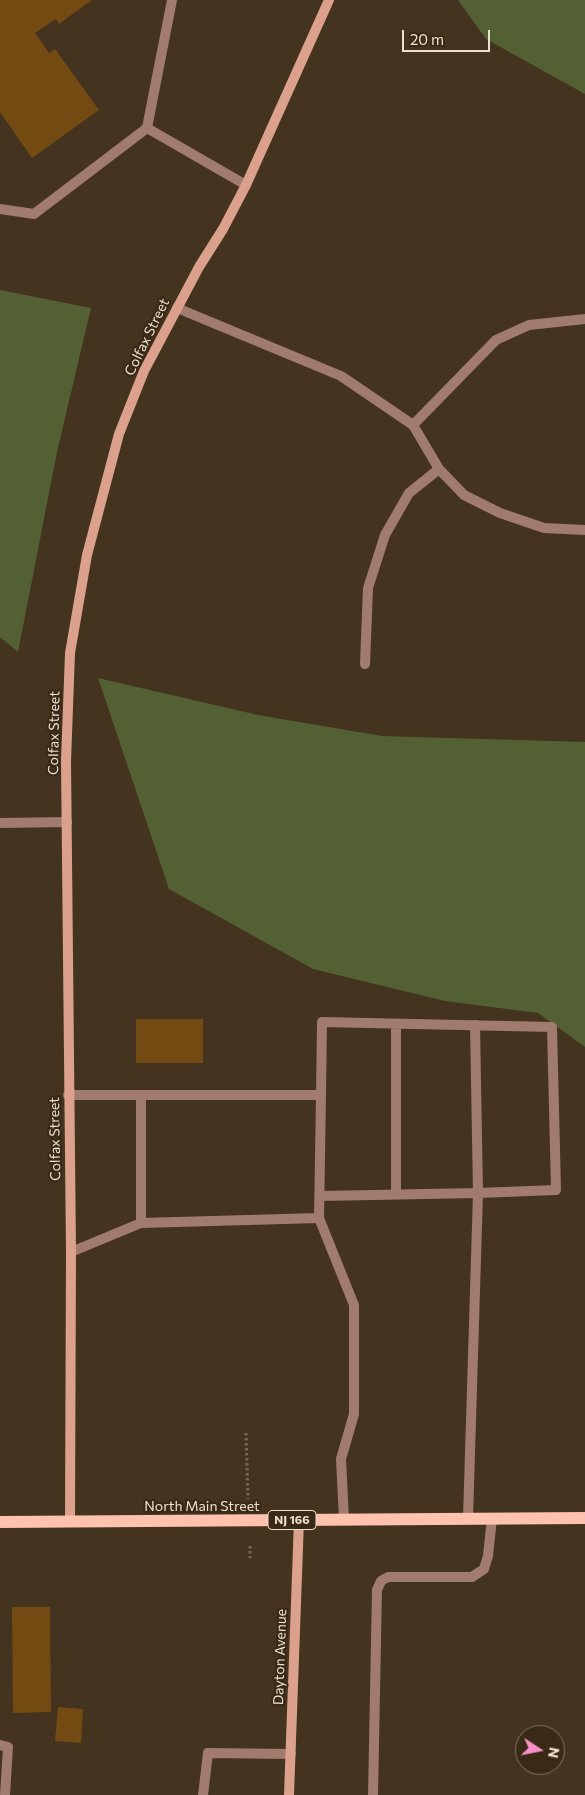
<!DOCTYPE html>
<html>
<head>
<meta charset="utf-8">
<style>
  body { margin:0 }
  #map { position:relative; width:585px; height:1795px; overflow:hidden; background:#44331f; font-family:Commissioner,sans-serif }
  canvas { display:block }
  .north { position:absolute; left:515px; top:1725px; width:50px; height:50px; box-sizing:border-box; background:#392915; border:1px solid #817362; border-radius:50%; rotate:101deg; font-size:14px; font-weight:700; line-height:20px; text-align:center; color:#ece1d5 }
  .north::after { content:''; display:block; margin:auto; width:18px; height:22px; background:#f98fc8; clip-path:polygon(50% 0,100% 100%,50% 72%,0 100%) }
  .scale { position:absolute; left:402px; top:30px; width:88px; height:22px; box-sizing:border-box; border:2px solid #ece1d5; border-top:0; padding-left:6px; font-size:15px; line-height:18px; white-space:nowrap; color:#ece1d5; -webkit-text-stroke:4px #392915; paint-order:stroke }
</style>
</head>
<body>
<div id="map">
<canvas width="585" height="1795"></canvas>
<div class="north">N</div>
<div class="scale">20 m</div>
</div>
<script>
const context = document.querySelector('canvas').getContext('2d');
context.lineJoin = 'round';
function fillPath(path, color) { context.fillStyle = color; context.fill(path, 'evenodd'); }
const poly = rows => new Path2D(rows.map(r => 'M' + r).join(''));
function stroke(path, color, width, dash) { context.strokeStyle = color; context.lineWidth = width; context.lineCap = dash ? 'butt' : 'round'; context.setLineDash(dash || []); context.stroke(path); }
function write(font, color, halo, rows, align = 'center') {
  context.font = font + ' Commissioner,sans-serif'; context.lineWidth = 4.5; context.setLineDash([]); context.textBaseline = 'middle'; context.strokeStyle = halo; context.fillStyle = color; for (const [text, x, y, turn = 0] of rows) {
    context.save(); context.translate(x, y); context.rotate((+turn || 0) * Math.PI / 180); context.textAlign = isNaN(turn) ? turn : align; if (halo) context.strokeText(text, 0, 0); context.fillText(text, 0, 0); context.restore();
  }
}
fillPath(poly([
  [458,0,585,0,585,94,486,39],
  [0,290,91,308,57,452,18,652,0,637],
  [98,678,258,715,382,736,585,742,585,1047,538,1013,445,1001,313,969,169,889]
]), '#536034');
fillPath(poly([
  [0,0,92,0,59,24,56,19,35,33,49,53,55,49,99,110,32,158,0,112],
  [136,1019,203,1019,203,1063,136,1063],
  [12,1607,50,1607,51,1712,13,1713],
  [58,1707,83,1709,81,1743,55,1741]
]), '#734b12');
stroke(poly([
  [246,1433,248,1499],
  [250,1546,250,1558]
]), '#786857', 3, [2.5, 2.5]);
stroke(poly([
  [147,128,246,185],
  [0,209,34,214,147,128,172,0],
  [0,823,67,822],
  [396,1024,396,1195],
  [68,1095,321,1095,322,1022,552,1027,556,1190,478,1193,468,1518],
  [321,1095,319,1218,354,1305,354,1414,341,1459,344,1519],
  [320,1196,478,1193,475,1025],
  [141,1223,141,1095],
  [71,1252,141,1223,319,1218],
  [0,1745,8,1747,5,1795],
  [203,1795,208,1753,291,1754],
  [373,1795,377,1590,381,1581,388,1577,472,1577,484,1569,488,1556,492,1518]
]), '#a07b6e', 10);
stroke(poly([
  [177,308,341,376,413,425,439,469,464,495,500,513,544,528,585,530],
  [413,425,496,340,529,325,585,319],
  [365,664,368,588,385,535,409,493,439,469]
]), '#a07b6e', 10);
stroke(poly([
  [70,1521,71,1252,66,761,70,653,87,555,119,434,144,371,199,267,223,229,246,185,329,0],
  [289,1795,299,1520]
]), '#dba18d', 10);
stroke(poly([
  [0,1522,585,1518]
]), '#fec2ae', 12);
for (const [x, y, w] of [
  [292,1520,48]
]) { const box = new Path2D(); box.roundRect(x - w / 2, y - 9.5, w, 19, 4); context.fillStyle = '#392915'; context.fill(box); stroke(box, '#ece1d5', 1); }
write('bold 12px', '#ece1d5', null, [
  ["NJ 166",292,1520]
]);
write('14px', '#ece1d5', '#392915', [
  ["Colfax Street",147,337,-64],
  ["Colfax Street",54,733,-89],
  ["Colfax Street",55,1139,-91],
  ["North Main Street",202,1506],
  ["Dayton Avenue",280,1657,-88]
]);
</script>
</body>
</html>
